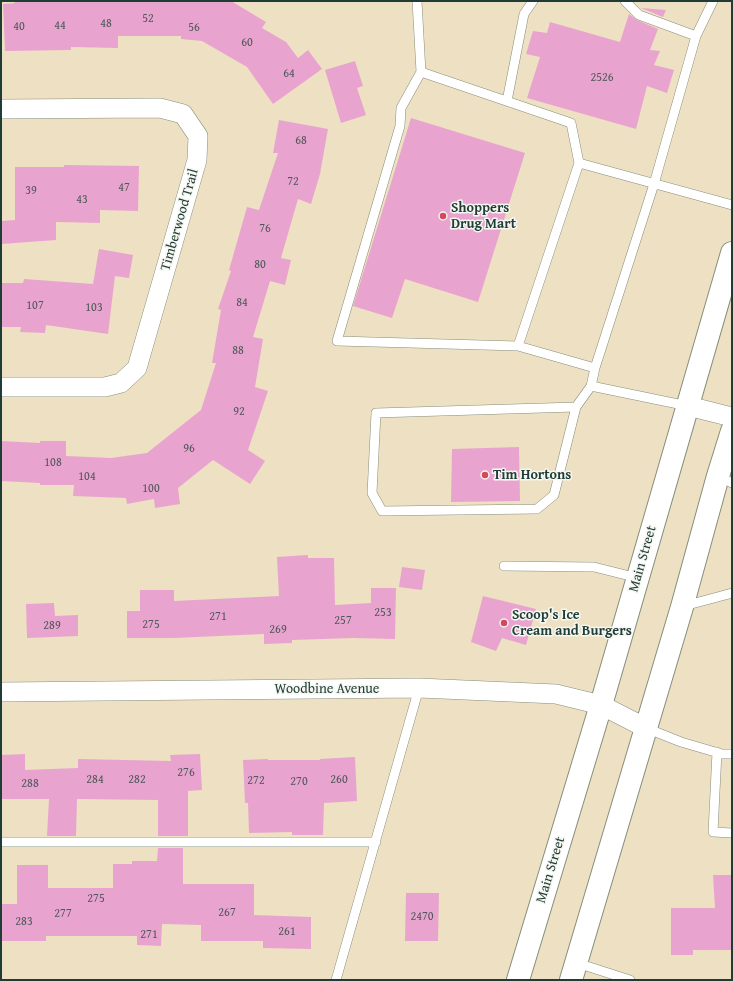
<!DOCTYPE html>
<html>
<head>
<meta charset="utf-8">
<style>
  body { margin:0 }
  #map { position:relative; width:733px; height:981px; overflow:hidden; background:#eee0c2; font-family:"Gentium Book Plus",serif }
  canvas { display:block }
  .frame { position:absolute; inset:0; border:2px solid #1f3d34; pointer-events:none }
</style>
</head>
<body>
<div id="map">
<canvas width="733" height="981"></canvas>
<div class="frame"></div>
</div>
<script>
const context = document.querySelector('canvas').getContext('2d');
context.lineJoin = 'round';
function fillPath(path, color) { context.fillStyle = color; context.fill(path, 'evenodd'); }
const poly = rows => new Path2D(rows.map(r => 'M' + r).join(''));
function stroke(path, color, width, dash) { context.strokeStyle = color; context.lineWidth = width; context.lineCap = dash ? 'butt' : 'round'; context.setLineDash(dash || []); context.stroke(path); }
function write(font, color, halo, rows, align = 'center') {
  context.font = font + ' "Gentium Book Plus",serif'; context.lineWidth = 3; context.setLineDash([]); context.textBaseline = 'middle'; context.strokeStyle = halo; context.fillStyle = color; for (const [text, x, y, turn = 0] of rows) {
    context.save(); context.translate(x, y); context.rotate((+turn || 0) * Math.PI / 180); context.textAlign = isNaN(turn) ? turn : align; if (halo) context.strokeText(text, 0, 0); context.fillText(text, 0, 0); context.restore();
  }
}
fillPath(poly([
  [14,1,231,1,266,22,262,28,286,42,298,58,308,50,322,69,273,104,247,67,202,41,181,39,181,36,118,36,118,48,71,47,71,50,5,51,3,4,15,3],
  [641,8,666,10,663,17],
  [629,14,637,20,658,29,650,50,660,51,654,65,674,70,667,93,647,86,636,129,527,98,540,57,526,54,533,31,547,33,550,22,620,42],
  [355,61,363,86,357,88,366,115,341,123,325,70],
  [411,118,525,153,478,302,405,279,392,318,353,306],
  [279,120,328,129,320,174,311,204,298,199,281,258,291,260,285,285,270,281,253,337,263,339,255,387,268,391,248,450,265,461,250,484,213,460,178,488,180,504,155,508,154,499,127,504,126,498,73,496,74,485,40,485,40,483,1,481,1,441,40,443,40,441,66,441,66,456,111,458,147,453,201,410,216,363,212,363,221,310,218,309,231,271,229,270,247,207,259,210,278,153,273,153],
  [64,165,139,166,138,211,100,210,100,223,56,222,56,240,1,244,1,221,15,220,15,167,64,167],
  [99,249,133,255,129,278,115,276,108,334,46,325,45,333,20,332,21,327,1,327,1,283,23,283,24,279,93,284],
  [519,447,520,501,451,502,452,449],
  [308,555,308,558,334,558,335,605,371,603,371,588,396,588,395,639,353,638,292,640,292,643,264,644,264,634,174,638,127,638,127,611,140,611,140,590,174,590,174,601,279,596,277,557],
  [402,567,425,570,422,590,399,587],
  [483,596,536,609,526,645,502,638,496,651,471,642],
  [54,603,55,616,78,615,78,636,27,638,26,604],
  [25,754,25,770,78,768,78,759,171,761,170,755,200,754,202,790,188,791,188,836,158,836,158,800,77,799,76,836,47,836,49,799,1,799,1,755],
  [355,757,357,801,324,803,323,835,292,835,292,832,249,833,248,803,245,803,243,760,268,759,268,760,320,760,320,759],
  [158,848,183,848,183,884,254,884,254,915,311,917,311,949,263,948,263,941,201,941,201,925,162,924,161,946,137,945,137,936,46,936,46,941,1,941,1,904,17,904,17,865,48,865,48,888,113,888,113,864,132,864,132,861,157,861],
  [713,875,732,875,732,950,693,950,693,955,671,955,671,908,715,908],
  [406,893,439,893,438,941,405,941]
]), '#e8a4cf');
const service = poly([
  [417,1,421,72,571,123,579,163],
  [625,1,639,15,696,36],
  [421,72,401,108,400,126,337,341,518,346],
  [507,101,524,14,533,1],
  [595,368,654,184,696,36,713,1],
  [688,406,591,386,595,368,518,346,579,163,732,205],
  [576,407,376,413,372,493,382,511,537,509,554,495,576,407,591,386],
  [718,476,732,483],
  [504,566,594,567,638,578],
  [684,606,732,593],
  [646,728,681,742,722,754,732,754],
  [717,752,713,832,732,833],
  [1,842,376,842],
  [577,963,630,980],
  [336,980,419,688]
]);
const minor = poly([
  [1,109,160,108,183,114,198,136,197,160,137,368,121,383,105,387,1,387],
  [688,406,732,417],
  [1,692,419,688,556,694,601,705,646,728]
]);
const primary = poly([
  [518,980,601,705,732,253],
  [571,980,682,607,718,476,732,431]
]);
stroke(service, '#868e7b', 10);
stroke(minor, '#868e7b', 20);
stroke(primary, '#868e7b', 24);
stroke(service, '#fff', 9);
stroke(minor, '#fff', 19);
stroke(primary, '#fff', 22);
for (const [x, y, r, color] of [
  [443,216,4,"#d1495b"],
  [485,475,4,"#d1495b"],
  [504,623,4,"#d1495b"]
]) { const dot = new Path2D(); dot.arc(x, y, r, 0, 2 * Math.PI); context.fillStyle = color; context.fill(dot); stroke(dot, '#f6f6f2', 1.5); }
write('12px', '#51575b', null, [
  ["52",148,19],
  ["48",106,24],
  ["44",60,26],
  ["40",19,27],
  ["56",194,28],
  ["60",247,43],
  ["64",289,74],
  ["2526",602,78],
  ["68",301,141],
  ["72",293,182],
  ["47",124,188],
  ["39",31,191],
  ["43",82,200],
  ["76",265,229],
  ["80",260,265],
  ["84",242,303],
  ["107",35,306],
  ["103",94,308],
  ["88",238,351],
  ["92",239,412],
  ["96",189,449],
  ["108",53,463],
  ["104",87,477],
  ["100",151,489],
  ["253",383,613],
  ["271",218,617],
  ["257",343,621],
  ["275",151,625],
  ["289",52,626],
  ["269",278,630],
  ["276",186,773],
  ["284",95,780],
  ["282",137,780],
  ["260",339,780],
  ["272",256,781],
  ["270",299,782],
  ["288",30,784],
  ["275",96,899],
  ["267",227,913],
  ["277",63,914],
  ["2470",422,917],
  ["283",24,922],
  ["261",287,932],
  ["271",149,935]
]);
write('bold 14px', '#1f3d34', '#f6f6f2', [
  ["Shoppers",451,208],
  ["Drug Mart",451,224],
  ["Tim Hortons",493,475],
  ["Scoop's Ice",512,615],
  ["Cream and Burgers",512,631]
], 'left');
write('14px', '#1f3d34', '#f6f6f2', [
  ["Timberwood Trail",180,220,-74],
  ["Main Street",643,559,-74],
  ["Woodbine Avenue",327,689],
  ["Main Street",551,870,-73]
]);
</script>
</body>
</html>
